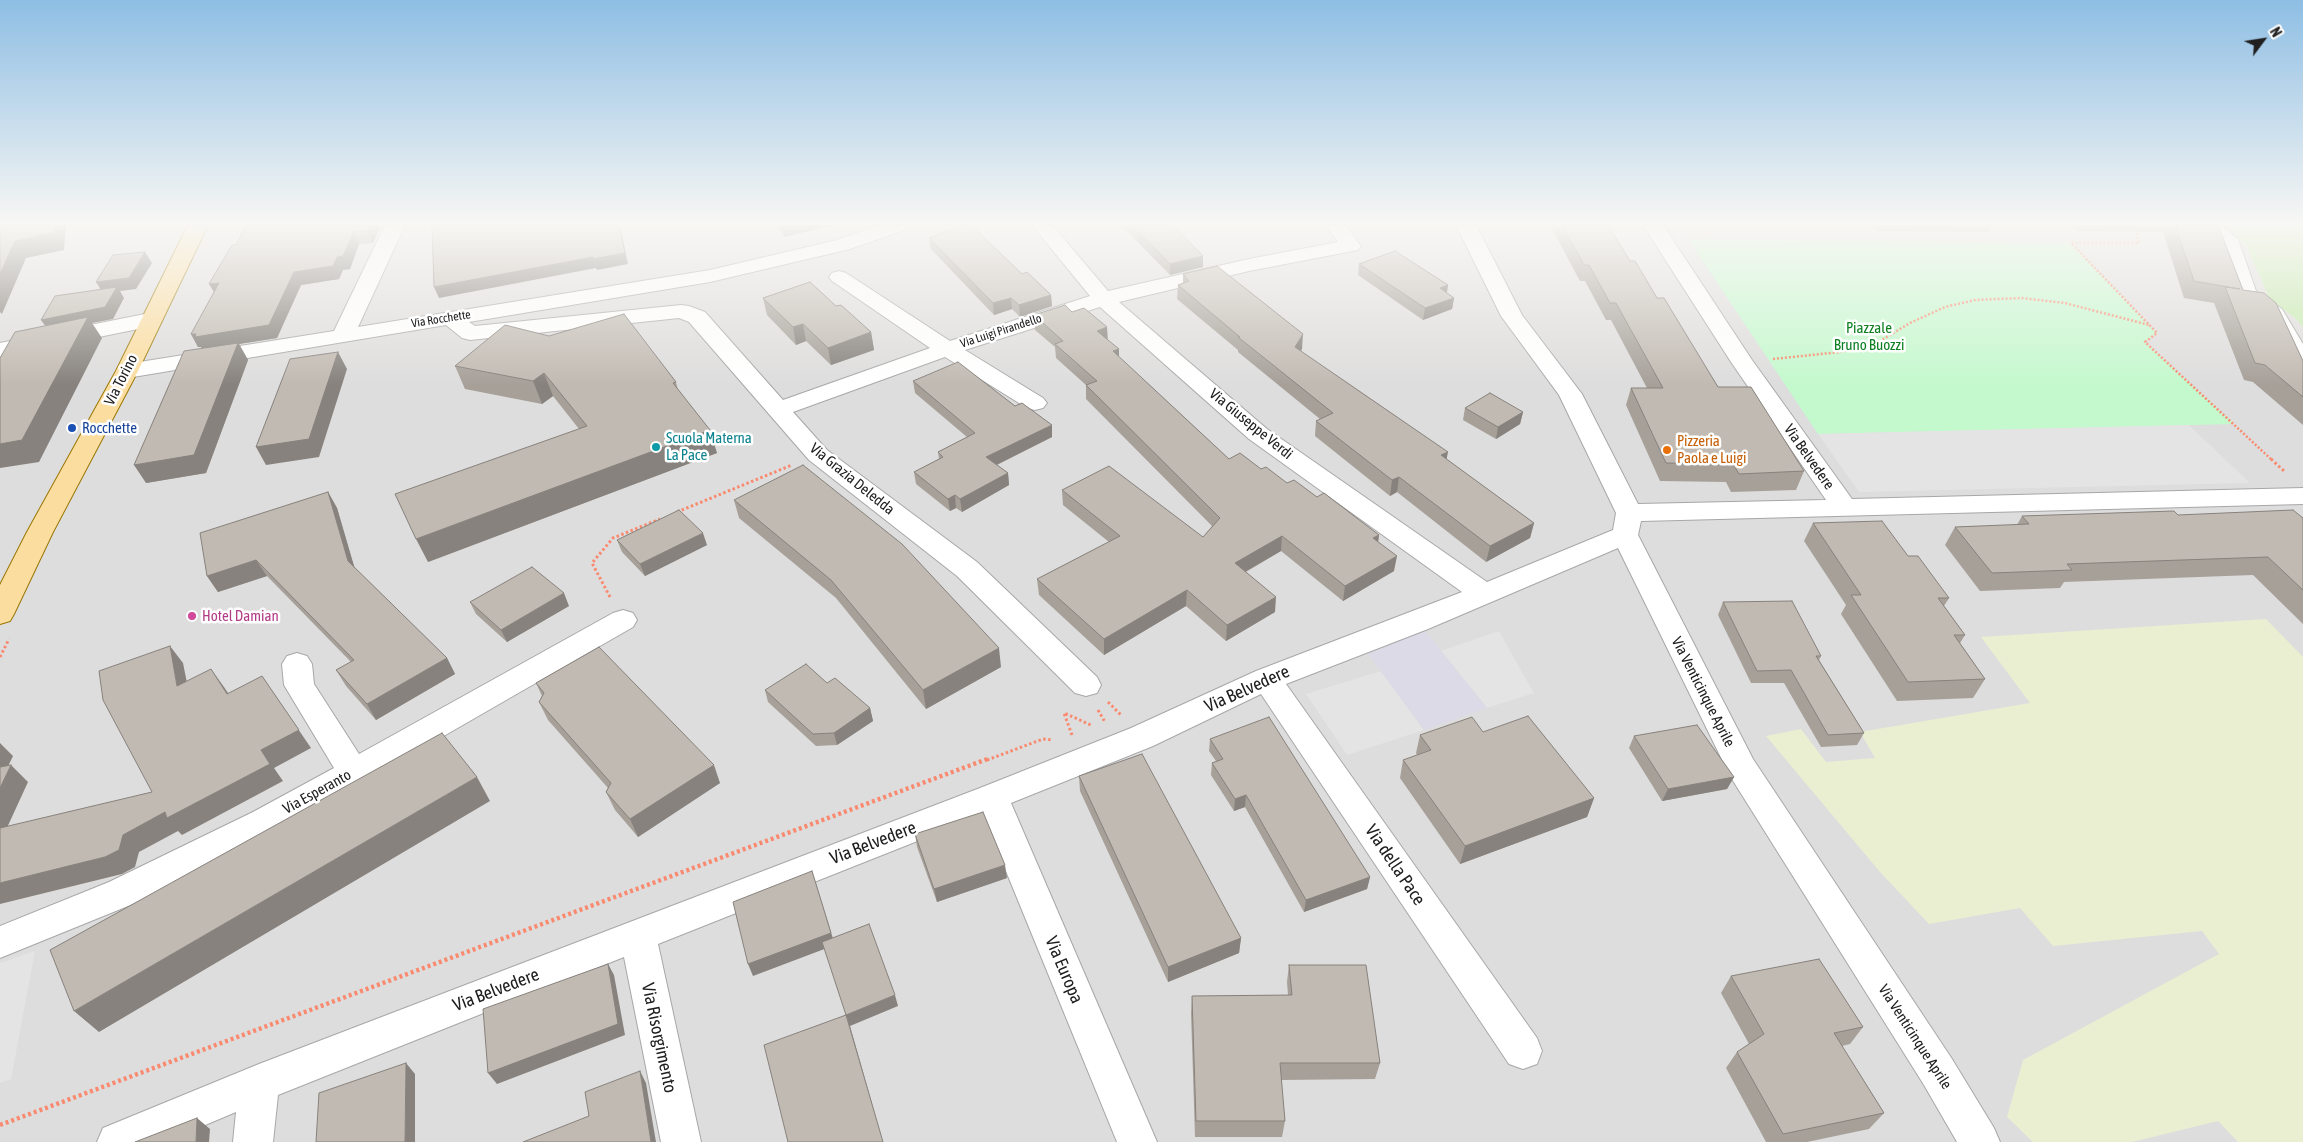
<!DOCTYPE html>
<style>
body{margin:0}
#map{position:relative;width:2303px;height:1142px;overflow:hidden;background:#f0eee6;font-family:"Asap Condensed",sans-serif}
canvas{display:block}
.north{position:absolute;left:2238px;top:15px;width:50px;height:50px;-webkit-text-stroke:4px #fff;paint-order:stroke;rotate:59deg;font-size:14px;font-weight:700;line-height:20px;text-align:center;color:#202020}
.north::after{content:'';display:block;margin:auto;width:18px;height:22px;background:#202020;clip-path:polygon(50% 0,100% 100%,50% 72%,0 100%)}
</style>
<div id="map">
<canvas width="2303" height="1142"></canvas>
<div class="north">N</div>
</div>
<script>
const ctx = document.querySelector('canvas').getContext('2d');
ctx.lineJoin = 'round';
function fill(path, color) {
  ctx.fillStyle = color;
  ctx.fill(path, 'evenodd');
}
function shape(rows) {
  const path = new Path2D();
  for (const r of rows) {
    path.moveTo(r[0], r[1]);
    for (let i = 2; i < r.length; i += 2) path.lineTo(r[i], r[i + 1]);
  }
  return path;
}
function strokePath(path, color, width, dash) {
  ctx.strokeStyle = color;
  ctx.lineWidth = width;
  ctx.lineCap = dash ? 'butt' : 'round';
  ctx.setLineDash(dash || []);
  ctx.stroke(path);
}
function label(font, color, halo, rows, align = 'center') {
  ctx.font = font + ' "Asap Condensed",sans-serif';
  ctx.lineWidth = 5;
  ctx.setLineDash([]);
  ctx.textBaseline = 'middle';
  ctx.strokeStyle = halo;
  ctx.fillStyle = color;
  for (const [text, x, y, turn = 0] of rows) {
    ctx.save();
    ctx.translate(x, y);
    ctx.rotate((+turn || 0) * Math.PI / 180);
    ctx.textAlign = isNaN(turn) ? turn : align;
    if (halo) ctx.strokeText(text, 0, 0);
    ctx.fillText(text, 0, 0);
    ctx.restore();
  }
}
fill(shape([
 [0,225,2219,225,2247,247,2269,298,2297,320,2303,328,2303,1142,0,1142]
]), '#dedddd');
fill(shape([
 [2266,619,2303,657,2303,1142,2238,1142,2218,1121,2132,1142,2033,1142,2007,1117,2023,1060,2219,954,2202,931,2053,946,2020,908,1929,924,1880,872,1766,736,1801,729,1826,762,1875,758,1860,732,2030,703,1981,637]
]), '#eaefd2');
fill(shape([
 [2219,225,2303,225,2303,328,2297,320,2269,298,2247,247]
]), '#c5eaad');
fill(shape([
 [1688,239,2071,243,2157,333,2145,342,2234,424,1818,434]
]), '#c4f9cd');
fill(shape([
 [2189,425,2250,483,1859,492,1818,434],
 [1499,631,1534,693,1487,708,1441,651],
 [1381,671,1424,730,1347,755,1306,694],
 [35,951,11,1079,0,1083,0,963]
]), '#e4e4e4');
fill(shape([
 [1418,622,1487,708,1424,730,1360,643]
]), '#dbdae6');
const minor = shape([
 [385,225,405,225,358,327,710,270,837,240,881,225,910,225,907,229,850,249,710,282,469,322,475,326,681,305,689,306,705,312,783,400,930,348,832,281,829,277,832,273,839,271,846,273,950,341,1090,296,1032,225,1052,225,1108,291,1249,259,1338,242,1325,225,1345,225,1361,246,1358,250,1249,271,1119,302,1267,429,1487,582,1613,530,1616,513,1559,395,1501,316,1456,225,1476,225,1522,315,1582,394,1638,504,1826,500,1731,362,1643,225,1663,225,1752,360,1852,499,2303,488,2303,504,1641,521,1638,535,1753,759,1952,1059,1994,1128,2000,1142,1957,1142,1924,1085,1730,776,1618,548,1428,629,1286,684,1537,1038,1542,1051,1537,1064,1523,1069,1509,1064,1261,694,1153,746,1011,803,1157,1142,1117,1142,983,815,658,944,701,1142,661,1142,624,957,278,1095,273,1142,233,1142,236,1112,165,1142,97,1142,103,1128,259,1064,980,788,1131,728,1256,671,1462,592,1249,439,1100,307,965,350,1043,398,1047,403,1043,408,1035,410,1027,408,945,357,793,412,827,450,977,562,1097,677,1101,685,1097,693,1086,696,1075,693,957,576,809,460,689,322,679,318,470,340,462,338,446,325,127,378,119,376,116,371,119,366,127,364,334,331,385,225],
 [2198,225,2220,225,2238,239,2256,291,2282,309,2303,344,2303,369,2295,367,2266,318,2240,298,2223,258,2221,245,2198,225],
 [150,313,158,315,161,320,158,325,0,357,0,343,150,313],
 [623,610,633,613,637,620,633,627,277,832,133,904,0,958,0,926,109,882,253,812,334,768,284,685,282,664,287,656,297,653,307,656,312,664,314,684,359,754,613,613,623,610]
]);
const major = shape([
 [188,225,208,225,138,371,53,532,14,614,10,621,0,624,0,585,27,532,116,371,188,225]
]);
strokePath(minor, '#a7a7a7', 2);
strokePath(major, '#9a7601', 2);
strokePath(shape([
 [2135,225,2139,243,2071,243,2157,333,2145,342,2272,460],
 [1773,359,1840,352,1875,344,1910,323,1945,307,1975,300,2021,298,2065,303,2149,325]
]), '#f98a6f', 2.5, [2, 2]);
strokePath(shape([
 [2271,459,2284,471],
 [677,512,792,465],
 [610,597,592,563,613,538,660,519],
 [0,657,9,639],
 [1108,702,1121,715],
 [1098,710,1105,722],
 [1072,735,1064,713,1091,725],
 [987,760,1043,739,1052,740]
]), '#f98a6f', 3, [2.5, 2.5]);
strokePath(shape([
 [0,1125,990,758]
]), '#f98a6f', 4.5, [3, 3]);
fill(minor, '#fff');
fill(major, '#fbdda0');
fill(shape([
 [246,225,381,225,373,243,359,244,350,269,343,270,339,279,301,285,277,338,239,344,248,360,206,473,146,483,202,348,201,347,198,347,191,334,214,292,236,245],
 [777,225,835,225,784,237],
 [1121,225,1173,225,1203,267,1170,275],
 [1550,225,1608,225,1630,261,1657,298,1718,387,1804,471,1796,490,1731,492,1726,482,1660,481,1626,405,1631,388,1647,388,1611,320,1606,320,1585,281,1580,281],
 [1871,225,1993,225,1989,232,1877,231],
 [2070,225,2218,225,2243,290,2303,361,2303,425,2253,382,2244,380,2214,303,2184,298,2163,232,2076,231],
 [929,238,1022,274,1051,295,1052,306,1020,317,1012,309,994,315,931,249],
 [1359,264,1448,285,1447,293,1454,298,1452,309,1423,320,1358,275],
 [1183,274,1302,349,1301,351,1446,459,1534,523,1530,538,1486,562,1397,492,1390,496,1315,436,1316,421,1320,419,1238,352,1238,350,1177,299,1178,285,1183,283],
 [763,298,836,306,871,332,874,350,831,365,806,341,796,345,767,315],
 [1072,312,1108,340,1119,357,1229,459,1261,469,1287,483,1317,497,1379,535,1378,542,1394,571,1343,601,1281,551,1246,572,1275,612,1226,641,1186,606,1104,655,1039,595,1037,579,1109,542,1063,505,1062,490,1203,537,1212,526,1086,399,1086,385,1056,358,1055,347,1035,330,1034,315],
 [455,366,676,382,678,390,717,453,428,562,579,429,553,396,542,404,465,389],
 [913,381,1052,437,997,465,1008,473,1009,485,962,512,956,508,950,511,916,484,914,472,939,459,938,452,967,437,915,393],
 [1465,408,1523,412,1520,424,1496,439,1463,420],
 [328,492,337,508,354,567,447,658,455,674,376,720,346,686,336,670,351,662,267,576,218,592,207,576],
 [734,500,1001,667,926,709,836,598,739,518],
 [2178,515,2303,518,2303,624,2253,575,2064,582,2060,588,1980,591,1945,545,1955,527,2017,525,2022,516],
 [1813,523,1908,556,1949,598,1944,606,1965,635,1960,643,1985,679,1973,698,1897,701,1841,614,1846,605,1804,541],
 [617,540,707,545,645,576,622,552],
 [470,602,569,606,507,642,476,614],
 [1723,602,1821,656,1819,660,1864,733,1857,745,1821,747,1784,683,1751,683,1718,615],
 [536,683,720,783,638,837,615,810,606,792,608,788,548,720,539,702,542,696],
 [827,683,870,708,873,721,837,745,816,746,768,702,765,690],
 [1483,732,1594,798,1587,817,1460,864,1400,778,1403,760,1417,755,1416,753,1420,735],
 [1634,736,1734,777,1727,789,1662,801,1629,748],
 [1210,739,1370,877,1367,889,1304,912,1245,807,1234,811,1211,775,1212,763,1216,761,1209,751],
 [1079,776,1241,938,1239,953,1168,982,1080,791],
 [915,834,1007,878,937,902,917,847],
 [1289,965,1380,1063,1375,1079,1281,1080,1285,1121,1282,1137,1195,1137,1191,1013,1192,996,1288,995,1287,982],
 [1731,976,1863,1027,1850,1044,1842,1046,1884,1113,1869,1129,1807,1142,1766,1142,1726,1068,1737,1052,1749,1044,1721,993]
]), '#a6a099');
fill(shape([
 [54,225,66,225,64,250,26,258,2,314,0,312,0,274,15,241],
 [370,225,381,225,373,243,367,231],
 [619,225,620,225,628,264,597,270,596,268,439,298,434,287],
 [784,225,835,225,784,237,781,226],
 [354,231,359,244,350,269,343,270,339,279,301,285,277,338,239,344,248,360,206,473,146,483,134,465,203,350,201,347,198,347,191,334,294,272,337,257],
 [145,252,152,263,136,289,120,291,124,298,113,319,92,323,102,338,39,462,0,468,0,444,49,331,41,320,103,293,96,282],
 [1203,256,1203,267,1170,275,1170,264],
 [219,283,217,297,209,284],
 [1448,285,1446,297,1440,288],
 [1051,295,1052,306,1020,317,1019,305],
 [1011,298,1012,309,994,315,993,303],
 [1454,298,1452,309,1423,320,1425,308],
 [803,324,806,341,796,345,793,327],
 [1107,327,1108,342,1097,331],
 [871,332,874,350,831,365,828,348],
 [1303,334,1302,349,1294,362,1295,347],
 [1119,349,1119,363,1113,351],
 [338,352,347,369,319,457,266,465,256,447],
 [544,373,553,396,542,404,533,381],
 [1523,412,1520,424,1496,439,1498,427],
 [1052,425,1052,437,988,469,986,457],
 [710,430,717,453,428,562,416,539],
 [1448,452,1445,467,1441,455],
 [1008,473,1009,485,962,512,960,499],
 [1399,477,1397,492,1390,496,1392,480],
 [328,492,337,508,357,576,348,561],
 [955,495,956,508,950,511,948,499],
 [1534,523,1530,538,1486,562,1490,546],
 [703,533,707,545,645,576,640,564],
 [1379,535,1377,550,1373,538],
 [1282,536,1281,551,1234,578,1235,563],
 [1397,556,1394,571,1343,601,1345,586],
 [256,560,267,576,218,592,207,576],
 [1187,590,1186,606,1104,655,1104,639],
 [564,593,569,606,507,642,501,630],
 [1276,597,1275,612,1226,641,1227,625],
 [170,646,183,663,191,703,177,686],
 [999,648,1001,667,926,709,923,690],
 [447,658,455,674,376,720,367,704],
 [211,669,224,687,240,711,227,694],
 [262,676,311,748,274,768,283,781,182,835,178,831,139,852,135,867,122,874,0,904,0,883,123,835,261,750],
 [870,708,873,721,837,745,834,733],
 [0,743,13,756,0,783],
 [11,765,28,782,0,843,0,788],
 [714,765,720,783,638,837,630,819],
 [477,777,490,801,99,1032,74,1011],
 [1734,777,1727,789,1662,801,1668,789],
 [1246,795,1245,807,1234,811,1235,799],
 [1594,798,1587,817,1460,864,1465,846],
 [1005,865,1007,878,937,902,934,889],
 [812,871,835,945,753,976,748,964],
 [1370,877,1367,889,1304,912,1306,900],
 [1241,938,1239,953,1168,982,1168,967],
 [608,964,614,975,625,1035,497,1084,488,1073],
 [895,995,898,1006,850,1026,883,1142,846,1015],
 [406,1063,415,1074,415,1142,405,1142],
 [640,1071,646,1083,656,1142,651,1142],
 [197,1118,210,1129,209,1142,196,1142]
]), '#87827d');
const building = shape([
 [0,225,54,225,53,233,15,241,0,274,0,225],
 [246,225,370,225,367,231,354,231,343,256,337,257,333,266,294,272,269,325,195,337,196,334,191,334,219,283,209,284,232,245,236,245,246,225],
 [432,225,619,225,625,253,593,259,593,257,434,287,432,225],
 [963,225,971,225,1022,274,1027,272,1051,295,1019,305,1011,298,993,303,929,238,963,225],
 [1132,225,1173,225,1203,256,1170,264,1132,225],
 [1562,225,1608,225,1630,261,1635,261,1657,298,1664,298,1718,387,1751,387,1804,471,1739,474,1733,464,1666,463,1631,388,1663,388,1616,303,1610,303,1589,265,1584,265,1562,225],
 [2175,225,2218,225,2243,290,2264,293,2276,303,2303,361,2303,397,2265,365,2255,363,2225,287,2240,289,2194,281,2175,225],
 [1395,251,1448,285,1440,288,1454,298,1425,308,1359,264,1395,251],
 [145,252,129,278,96,282,113,255,145,252],
 [1217,266,1303,334,1295,347,1448,452,1441,455,1534,523,1490,546,1399,477,1392,480,1316,421,1333,413,1238,337,1240,337,1178,285,1189,281,1183,274,1217,266],
 [810,282,836,306,841,305,871,332,828,348,803,324,793,327,763,298,810,282],
 [117,287,105,307,41,320,55,296,117,287],
 [1065,305,1072,312,1084,308,1107,327,1097,331,1119,349,1113,351,1229,459,1240,453,1261,469,1266,467,1287,483,1294,480,1317,497,1324,493,1379,535,1373,538,1397,556,1345,586,1282,536,1235,563,1276,597,1227,625,1187,590,1104,639,1037,579,1120,536,1062,490,1109,466,1203,537,1220,518,1086,385,1097,381,1055,344,1063,341,1034,315,1065,305],
 [624,314,676,382,673,383,710,430,416,539,395,494,587,426,544,373,533,381,455,366,505,325,549,336,624,314],
 [88,317,22,440,0,444,0,358,15,332,88,317],
 [238,343,194,455,134,465,184,351,238,343],
 [338,352,309,439,256,447,290,359,338,352],
 [958,362,1015,406,1022,403,1052,425,986,457,1008,473,960,499,955,495,948,499,914,472,943,457,938,452,975,433,913,381,958,362],
 [1490,393,1523,412,1498,427,1465,408,1490,393],
 [803,465,902,544,999,648,923,690,831,580,734,500,803,465],
 [328,492,348,561,447,658,367,704,336,670,354,660,256,560,207,576,200,533,328,492],
 [679,510,703,533,640,564,617,540,679,510],
 [2293,510,2303,518,2303,590,2268,557,2067,564,2072,570,1992,573,1955,527,2029,524,2022,516,2174,511,2178,515,2293,510],
 [1882,521,1908,556,1918,556,1949,598,1938,598,1965,635,1954,635,1985,679,1908,682,1851,595,1861,595,1813,523,1882,521],
 [532,567,564,593,501,630,470,602,532,567],
 [1792,601,1821,656,1816,656,1864,733,1828,735,1791,670,1757,671,1723,602,1792,601],
 [170,646,177,686,211,669,227,694,262,676,299,730,261,750,270,764,167,818,165,812,123,835,119,850,105,857,0,883,0,828,152,792,103,700,99,671,170,646],
 [599,647,714,765,630,819,606,792,611,783,539,702,544,693,536,683,599,647],
 [806,664,827,683,835,678,870,708,834,733,813,734,765,690,806,664],
 [1528,716,1594,798,1465,846,1403,760,1431,750,1420,735,1472,717,1483,732,1528,716],
 [1269,717,1370,877,1306,900,1246,795,1235,799,1212,763,1223,759,1210,739,1269,717],
 [1697,725,1734,777,1668,789,1634,736,1697,725],
 [442,733,477,777,74,1011,50,950,442,733],
 [1142,754,1241,938,1168,967,1079,776,1142,754],
 [11,765,0,788,0,767,11,765],
 [983,812,1005,865,934,889,915,834,983,812],
 [812,871,831,933,748,964,733,902,812,871],
 [869,924,895,995,846,1015,822,942,869,924],
 [1819,959,1863,1027,1834,1033,1884,1113,1783,1134,1737,1052,1764,1034,1731,976,1819,959],
 [608,964,618,1024,488,1073,483,1009,608,964],
 [1289,965,1366,965,1380,1063,1280,1063,1285,1121,1196,1121,1192,996,1292,995,1289,965],
 [846,1015,883,1142,788,1142,764,1045,846,1015],
 [406,1063,405,1142,316,1142,319,1093,406,1063],
 [640,1071,651,1142,523,1142,589,1116,585,1092,640,1071],
 [197,1118,196,1142,135,1142,197,1118]
]);
fill(building, '#c1bab2');
strokePath(building, '#87827d', 1);
const sky = ctx.createLinearGradient(0, 0, 0, 385);
sky.addColorStop(0, '#8ebee4');
sky.addColorStop(0.58, '#f8f7f4');
sky.addColorStop(1, '#f8f7f400');
ctx.fillStyle = sky;
ctx.fillRect(0, 0, 2303, 385);
for (const [x, y, r, color] of [
 [72,428,5,"#1a4fb4"],
 [656,447,5,"#0f9aa8"],
 [1667,450,5,"#e8710a"],
 [192,616,5,"#d1479c"]
]) {
  const dot = new Path2D();
  dot.arc(x, y, r, 0, 2 * Math.PI);
  ctx.fillStyle = color;
  ctx.fill(dot);
  strokePath(dot, '#fff', 2);
}
label('12px', '#202020', '#fff', [
 ["Via Rocchette",441,319,-9],
 ["Via Luigi Pirandello",1001,331,-18]
]);
label('15px', '#0d7f21', '#fff', [
 ["Piazzale",1869,328],
 ["Bruno Buozzi",1869,345]
]);
label('15px', '#202020', '#fff', [
 ["Via Torino",121,380,-63],
 ["Via Giuseppe Verdi",1251,424,39],
 ["Via Belvedere",1809,457,55],
 ["Via Grazia Deledda",852,479,39],
 ["Via Venticinque Aprile",1703,692,63],
 ["Via Esperanto",317,792,-29],
 ["Via Venticinque Aprile",1915,1037,57]
]);
label('15px', '#164399', '#fff', [
 ["Rocchette",82,428]
], 'left');
label('15px', '#0d838f', '#fff', [
 ["Scuola Materna",666,438],
 ["La Pace",666,455]
], 'left');
label('15px', '#c56008', '#fff', [
 ["Pizzeria",1677,441],
 ["Paola e Luigi",1677,458]
], 'left');
label('15px', '#b23c85', '#fff', [
 ["Hotel Damian",202,616]
], 'left');
label('18px', '#202020', '#fff', [
 ["Via Belvedere",1247,689,-24],
 ["Via Belvedere",873,843,-21],
 ["Via della Pace",1395,865,56],
 ["Via Europa",1064,970,67],
 ["Via Belvedere",496,990,-21],
 ["Via Risorgimento",659,1038,78]
]);
</script>
